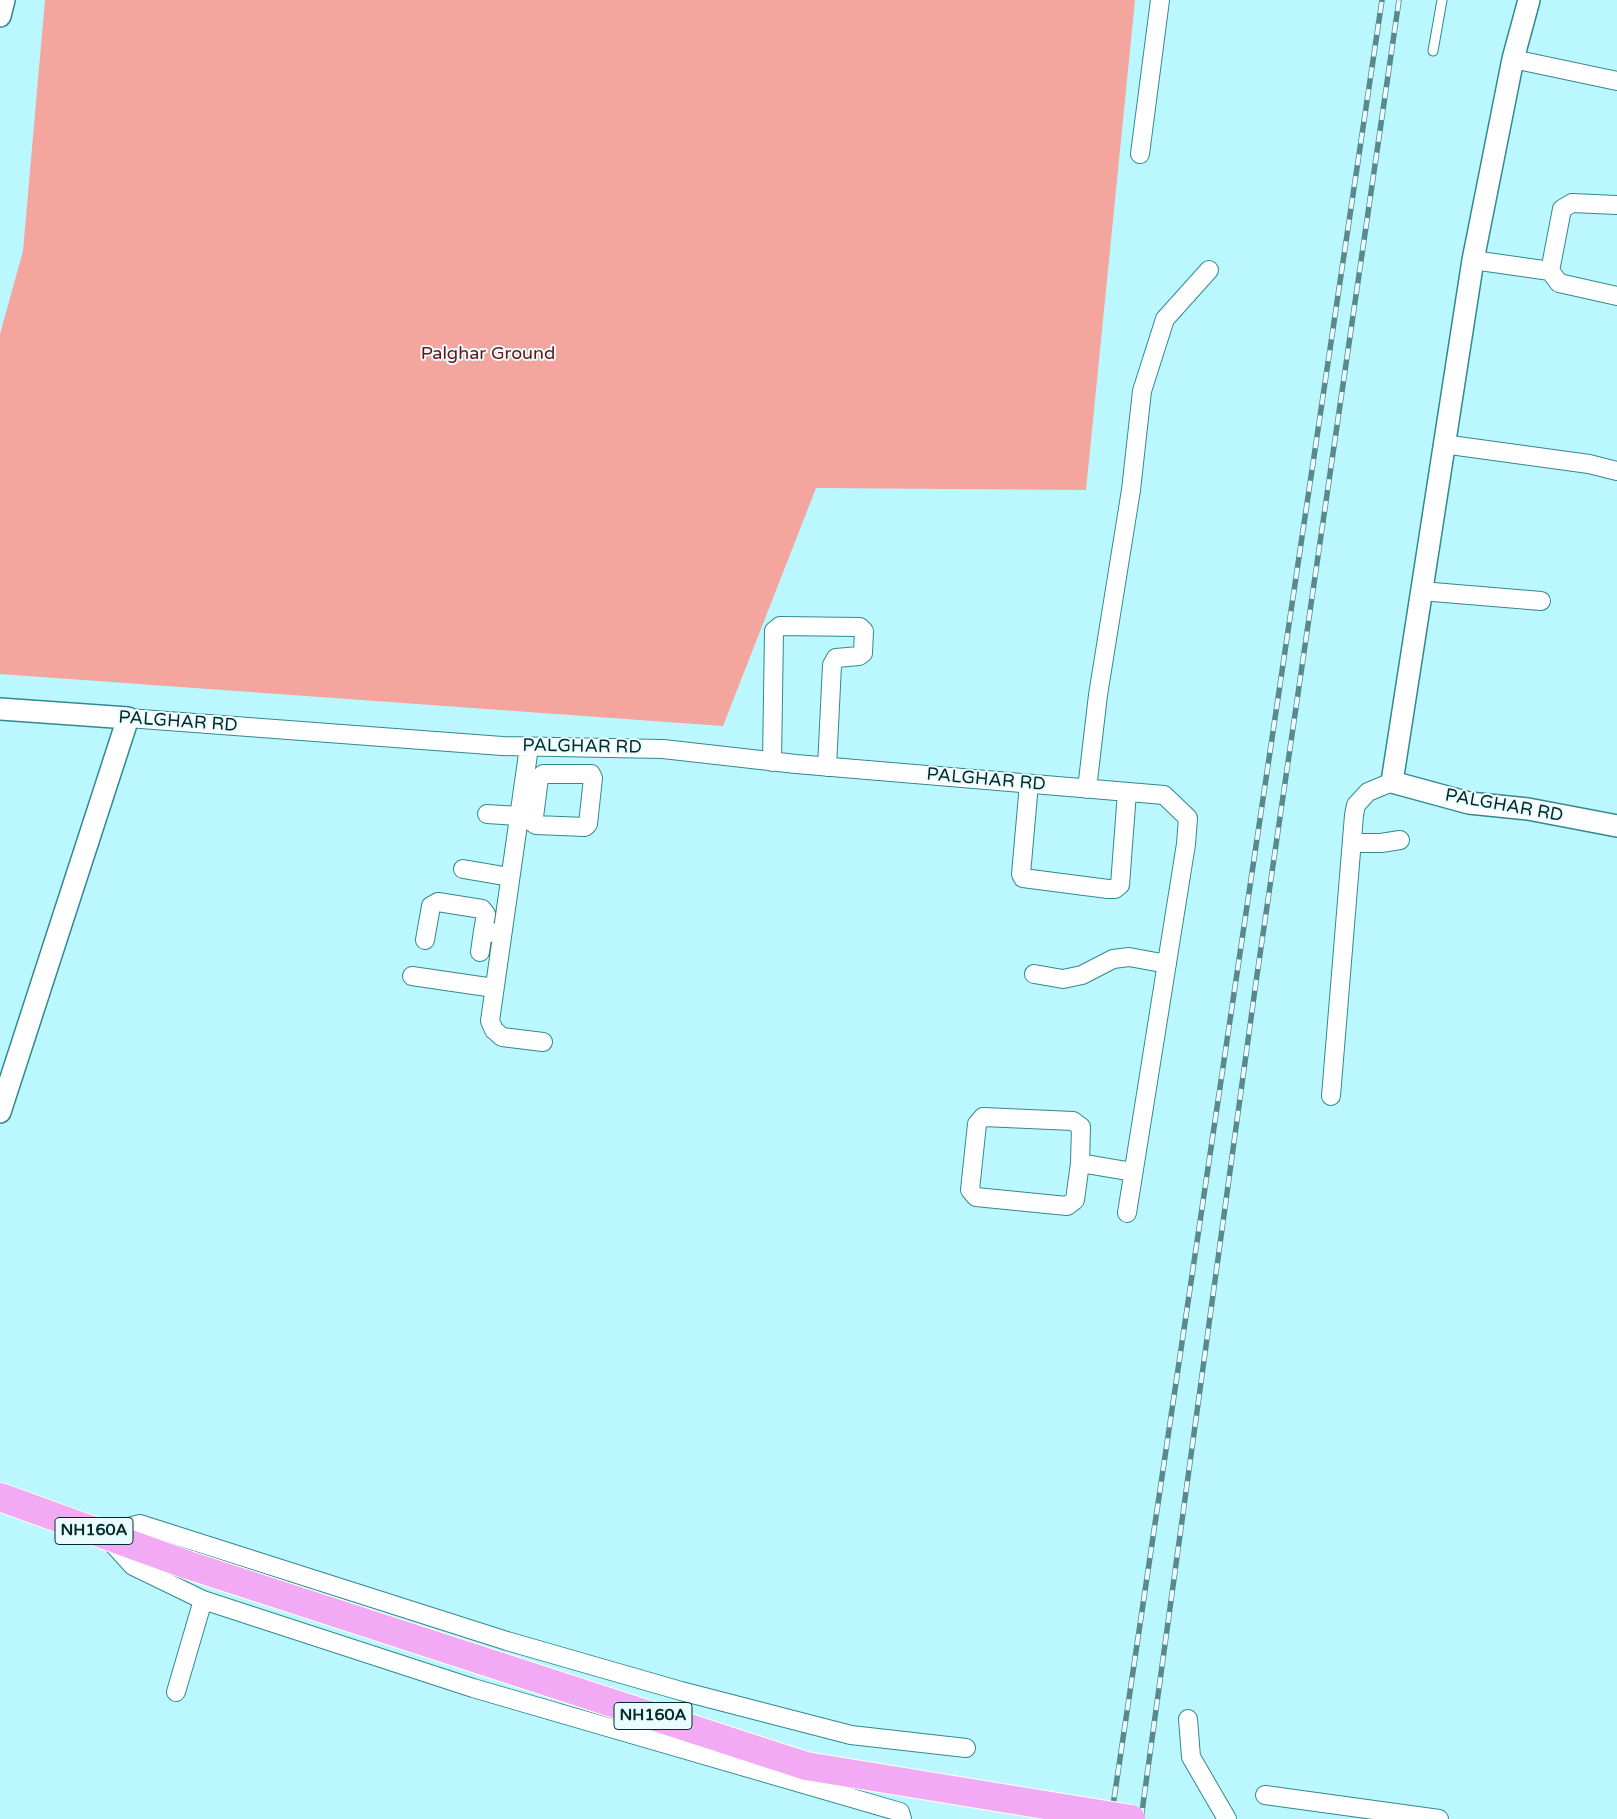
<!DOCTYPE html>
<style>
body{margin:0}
canvas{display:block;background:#baf7ff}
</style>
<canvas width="1617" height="1819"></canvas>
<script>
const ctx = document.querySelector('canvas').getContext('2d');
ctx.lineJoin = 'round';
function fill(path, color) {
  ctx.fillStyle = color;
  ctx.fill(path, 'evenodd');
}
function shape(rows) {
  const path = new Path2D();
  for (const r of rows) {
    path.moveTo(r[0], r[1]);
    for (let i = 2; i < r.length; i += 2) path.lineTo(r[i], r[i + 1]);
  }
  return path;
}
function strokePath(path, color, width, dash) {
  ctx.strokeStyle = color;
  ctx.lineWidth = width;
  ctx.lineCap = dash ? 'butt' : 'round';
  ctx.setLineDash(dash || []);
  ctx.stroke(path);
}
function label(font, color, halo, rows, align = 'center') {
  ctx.font = font + ' "Varela Round",sans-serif';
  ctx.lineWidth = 4;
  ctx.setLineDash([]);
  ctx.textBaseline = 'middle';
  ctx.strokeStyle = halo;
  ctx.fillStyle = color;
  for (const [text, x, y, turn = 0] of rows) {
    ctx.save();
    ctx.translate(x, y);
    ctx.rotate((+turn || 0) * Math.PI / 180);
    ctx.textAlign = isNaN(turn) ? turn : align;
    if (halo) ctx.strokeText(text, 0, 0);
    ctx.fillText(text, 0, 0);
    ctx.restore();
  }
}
fill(shape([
 [45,0,1135,0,1086,490,816,488,723,726,0,674,0,334,23,251]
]), '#f4a59d');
const service = shape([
 [1433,51,1442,0]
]);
const minor = shape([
 [1513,59,1617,81],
 [1140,154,1160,0],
 [1617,205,1572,203,1562,209,1550,271,1559,283,1617,296],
 [1473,260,1550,271],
 [1443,444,1589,464,1617,471],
 [1421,591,1541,601],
 [128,718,502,746,663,749,796,764,1164,795,1188,818,1186,844,1127,1213],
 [529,747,490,1021,494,1030,502,1037,543,1042],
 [772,762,774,631,780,626,860,627,864,631,863,653,859,656,836,658,832,665,827,767],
 [1029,784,1021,874,1023,878,1108,889,1115,889,1120,885,1127,792],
 [1087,789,1098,695,1131,490,1142,391,1165,319,1209,270],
 [487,814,534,817,533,823,536,825,585,827,588,824,593,778,591,774,543,774,539,778,534,817],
 [1352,843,1381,843,1400,840],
 [463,869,510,877],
 [425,940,431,906,438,902,482,909,486,914,483,931,501,934],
 [480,952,483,931],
 [1034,974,1063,979,1082,975,1113,959,1129,957,1167,964],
 [412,976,494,988],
 [1331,1096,1354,815,1356,805,1368,792,1392,782],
 [1080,1163,1081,1127,1073,1121,983,1117,977,1124,970,1190,976,1197,1067,1206,1075,1200,1080,1163,1133,1172],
 [176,1692,203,1600],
 [1188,1719,1191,1757,1227,1819],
 [1265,1795,1439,1819],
 [902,1819,900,1812,473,1688,203,1600,133,1566,104,1534,140,1524,507,1641,681,1691,851,1735,966,1748]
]);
const tertiary = shape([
 [1529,0,1513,59,1473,260,1392,782,1469,803,1528,809,1617,826],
 [0,16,4,0],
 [0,709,128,718,0,1112]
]);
const trunk = shape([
 [0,1497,188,1565]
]);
strokePath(service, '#328892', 11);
strokePath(minor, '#328892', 20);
strokePath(tertiary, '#328892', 24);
strokePath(trunk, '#fff', 30);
strokePath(service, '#fff', 9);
strokePath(minor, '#fff', 18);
strokePath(tertiary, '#fff', 21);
strokePath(trunk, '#f3aaf4', 28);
const rail = shape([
 [1111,1819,1382,0],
 [1141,1819,1256,982,1399,0]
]);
strokePath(rail, '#59898f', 5.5);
strokePath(rail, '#e9fcfe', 4, [11]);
const trunkBridge = shape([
 [188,1565,806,1766,1131,1819]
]);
strokePath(trunkBridge, '#fff', 30, []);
strokePath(trunkBridge, '#f3aaf4', 28);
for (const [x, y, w] of [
 [94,1531,78],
 [653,1716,78]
]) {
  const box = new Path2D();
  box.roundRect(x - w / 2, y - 13.5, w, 27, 4);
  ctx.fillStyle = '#e9fcfe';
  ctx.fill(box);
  strokePath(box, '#04292d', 1);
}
label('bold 16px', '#04292d', null, [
 ["NH160A",94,1531],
 ["NH160A",653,1716]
]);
label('18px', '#6b1213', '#e9fcfe', [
 ["Palghar Ground",488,354]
]);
label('18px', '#04292d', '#e9fcfe', [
 ["PALGHAR RD",178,722,4],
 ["PALGHAR RD",582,747,1],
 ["PALGHAR RD",986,780,5],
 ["PALGHAR RD",1504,806,10]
]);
</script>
